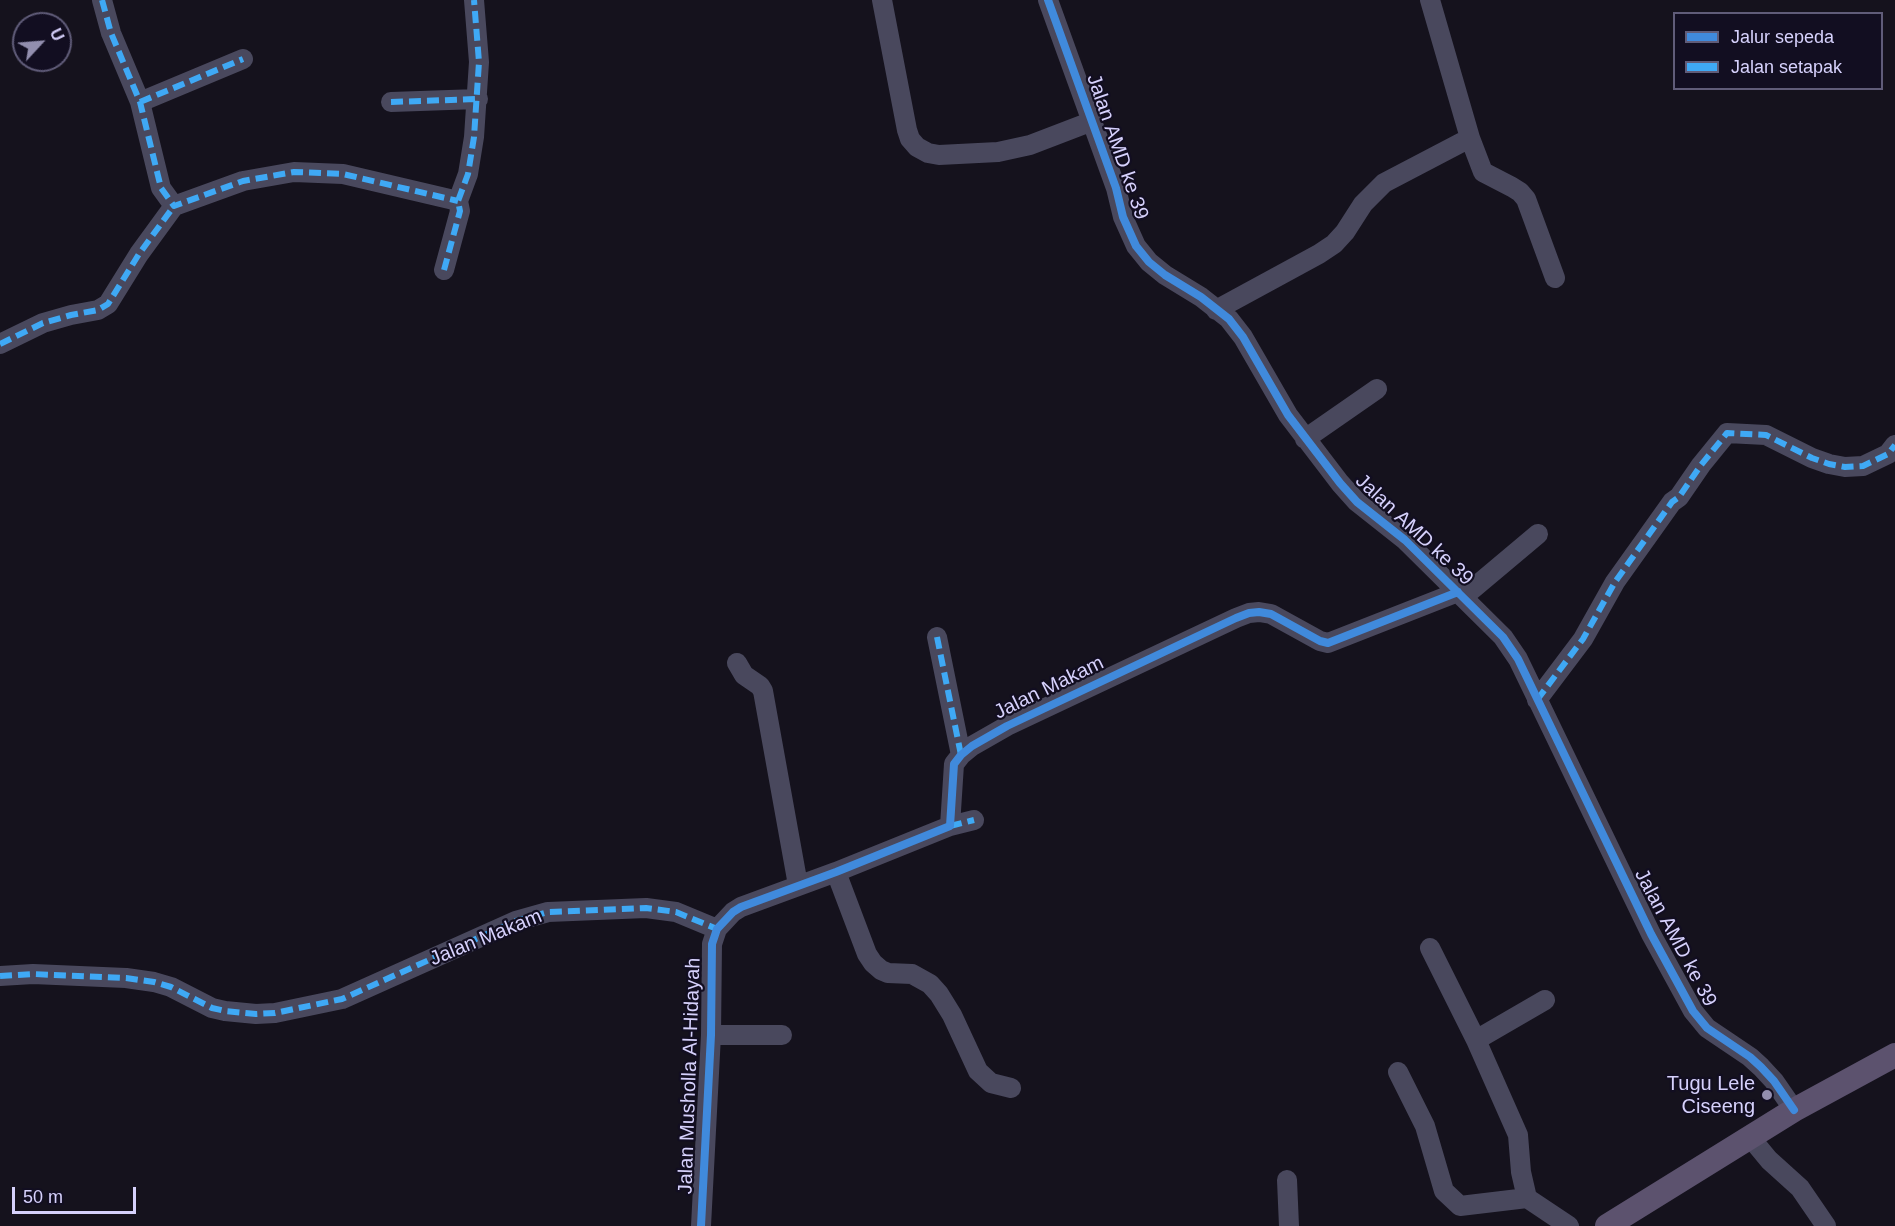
<!DOCTYPE html>
<style>
body{margin:0}
#map{position:relative;width:1895px;height:1226px;overflow:hidden;background:#15121d;font-family:Helvetica,sans-serif}
canvas{display:block}
.legend{position:absolute;left:1673px;top:12px;width:210px;height:78px;box-sizing:border-box;background:#120e21;border:2px solid #605c79;margin:0;padding:8px 10px;list-style:none;font-size:18px;color:#d6d1fc}
.legend li{display:flex;align-items:center;gap:12px;height:30px}
.legend b{width:30px;border:2px solid #605c79}
.north{position:absolute;left:12px;top:12px;width:60px;height:60px;box-sizing:border-box;background:#120e21;border:2px solid #605c79;border-radius:50%;rotate:64deg;font-size:16px;font-weight:700;line-height:24px;text-align:center;color:#d6d1fc}
.north::after{content:'';display:block;margin:auto;width:21px;height:27px;background:#928eae;clip-path:polygon(50% 0,100% 100%,50% 72%,0 100%)}
.scale{position:absolute;left:12px;top:1187px;width:124px;height:27px;box-sizing:border-box;border:3px solid #d6d1fc;border-top:0;padding-left:8px;font-size:18px;line-height:21px;white-space:nowrap;color:#d6d1fc;-webkit-text-stroke:4px #120e21;paint-order:stroke}
</style>
<div id="map">
<canvas width="1895" height="1226"></canvas>
<ul class="legend">
<li><b style="height:8px;background:#408adc"></b>Jalur sepeda</li>
<li><b style="height:8px;background:#3fa9f5"></b>Jalan setapak</li>
</ul>
<div class="north">U</div>
<div class="scale">50 m</div>
</div>
<script>
const ctx = document.querySelector('canvas').getContext('2d');
ctx.lineJoin = 'round';
function shape(rows) {
  const path = new Path2D();
  for (const r of rows) {
    path.moveTo(r[0], r[1]);
    for (let i = 2; i < r.length; i += 2) path.lineTo(r[i], r[i + 1]);
  }
  return path;
}
function strokePath(path, color, width, dash) {
  ctx.strokeStyle = color;
  ctx.lineWidth = width;
  ctx.lineCap = dash ? 'butt' : 'round';
  ctx.setLineDash(dash || []);
  ctx.stroke(path);
}
function label(font, color, halo, rows, align = 'center') {
  ctx.font = font + ' Helvetica,sans-serif';
  ctx.lineWidth = 4.5;
  ctx.setLineDash([]);
  ctx.textBaseline = 'middle';
  ctx.strokeStyle = halo;
  ctx.fillStyle = color;
  for (const [text, x, y, turn = 0] of rows) {
    ctx.save();
    ctx.translate(x, y);
    ctx.rotate((+turn || 0) * Math.PI / 180);
    ctx.textAlign = isNaN(turn) ? turn : align;
    if (halo) ctx.strokeText(text, 0, 0);
    ctx.fillText(text, 0, 0);
    ctx.restore();
  }
}
strokePath(shape([
 [102,0,111,33,140,102,161,188,174,206,243,181,294,172,343,174,458,201],
 [882,0,907,130,910,139,917,147,928,153,939,155,998,152,1030,145,1090,122],
 [1048,0,1116,188,1123,217,1136,246,1149,262,1165,275,1201,297,1229,319,1243,337,1288,415,1340,483,1357,502,1405,540,1503,637,1518,659,1651,934,1693,1011,1707,1028,1750,1057,1761,1067,1774,1081,1794,1110],
 [140,102,243,59],
 [391,102,478,99],
 [1470,138,1483,172,1512,187,1520,192,1526,199,1555,278],
 [444,270,460,211,458,201,468,174,474,137,479,62,474,0],
 [1216,310,1319,254,1334,244,1345,232,1363,204,1384,183,1470,138,1430,0],
 [0,344,43,323,71,315,98,310,108,304,139,254,174,206],
 [1305,439,1377,389],
 [1463,597,1538,534],
 [937,637,961,755],
 [737,663,744,675,760,686,763,691,798,885],
 [1537,700,1583,639,1615,582,1672,502,1679,497,1701,465,1727,433,1766,435,1812,458,1829,464,1845,467,1863,466,1888,454,1895,445],
 [950,826,974,820],
 [836,872,867,954,873,963,881,970,888,973,912,974,930,984,939,994,952,1015,978,1071,991,1083,1011,1088],
 [1430,948,1476,1040,1518,1135,1521,1172,1527,1198,1569,1226],
 [0,976,33,974,126,978,154,982,171,987,212,1008,225,1011,256,1014,275,1013,342,999,516,921,548,912,646,908,676,912,717,929],
 [711,1035,782,1035],
 [1476,1040,1545,1000],
 [1398,1072,1425,1126,1444,1191,1460,1206,1527,1198],
 [1750,1137,1769,1160,1800,1188,1826,1226],
 [1287,1180,1289,1226],
 [701,1226,711,1035,712,944,717,929,733,912,741,907,836,872,950,826,954,764,961,755,972,746,1007,726,1236,618,1249,613,1259,612,1271,614,1320,641,1328,643,1458,592]
]), '#49485d', 20);
strokePath(shape([
 [1607,1226,1794,1110,1895,1055]
]), '#5c526e', 24);
strokePath(shape([
 [102,0,111,33,140,102,161,188,174,206,243,181,294,172,343,174,458,201],
 [140,102,243,59],
 [391,102,478,99],
 [444,270,460,211,458,201,468,174,474,137,479,62,474,0],
 [0,344,43,323,71,315,98,310,108,304,139,254,174,206],
 [937,637,961,755],
 [1537,700,1583,639,1615,582,1672,502,1679,497,1701,465,1727,433,1766,435,1812,458,1829,464,1845,467,1863,466,1888,454,1895,445],
 [950,826,974,820],
 [0,976,33,974,126,978,154,982,171,987,212,1008,225,1011,256,1014,275,1013,342,999,516,921,548,912,646,908,676,912,717,929]
]), '#3fa9f5', 6, [12, 6]);
strokePath(shape([
 [1048,0,1116,188,1123,217,1136,246,1149,262,1165,275,1201,297,1229,319,1243,337,1288,415,1340,483,1357,502,1405,540,1503,637,1518,659,1651,934,1693,1011,1707,1028,1750,1057,1761,1067,1774,1081,1794,1110],
 [701,1226,711,1035,712,944,717,929,733,912,741,907,836,872,950,826,954,764,961,755,972,746,1007,726,1236,618,1249,613,1259,612,1271,614,1320,641,1328,643,1458,592]
]), '#408adc', 8);
for (const [x, y, r, color] of [
 [1767,1095,6,"#928eae"]
]) {
  const dot = new Path2D();
  dot.arc(x, y, r, 0, 2 * Math.PI);
  ctx.fillStyle = color;
  ctx.fill(dot);
  strokePath(dot, '#120e21', 2);
}
label('20px', '#d6d1fc', '#120e21', [
 ["Jalan AMD ke 39",1117,147,71],
 ["Jalan AMD ke 39",1414,530,43],
 ["Jalan Makam",1049,688,-26],
 ["Jalan Makam",486,938,-22],
 ["Jalan AMD ke 39",1675,938,62],
 ["Jalan Musholla Al-Hidayah",690,1076,-88]
]);
label('20px', '#d6d1fc', '#120e21', [
 ["Tugu Lele",1755,1084],
 ["Ciseeng",1755,1107]
], 'right');
</script>
